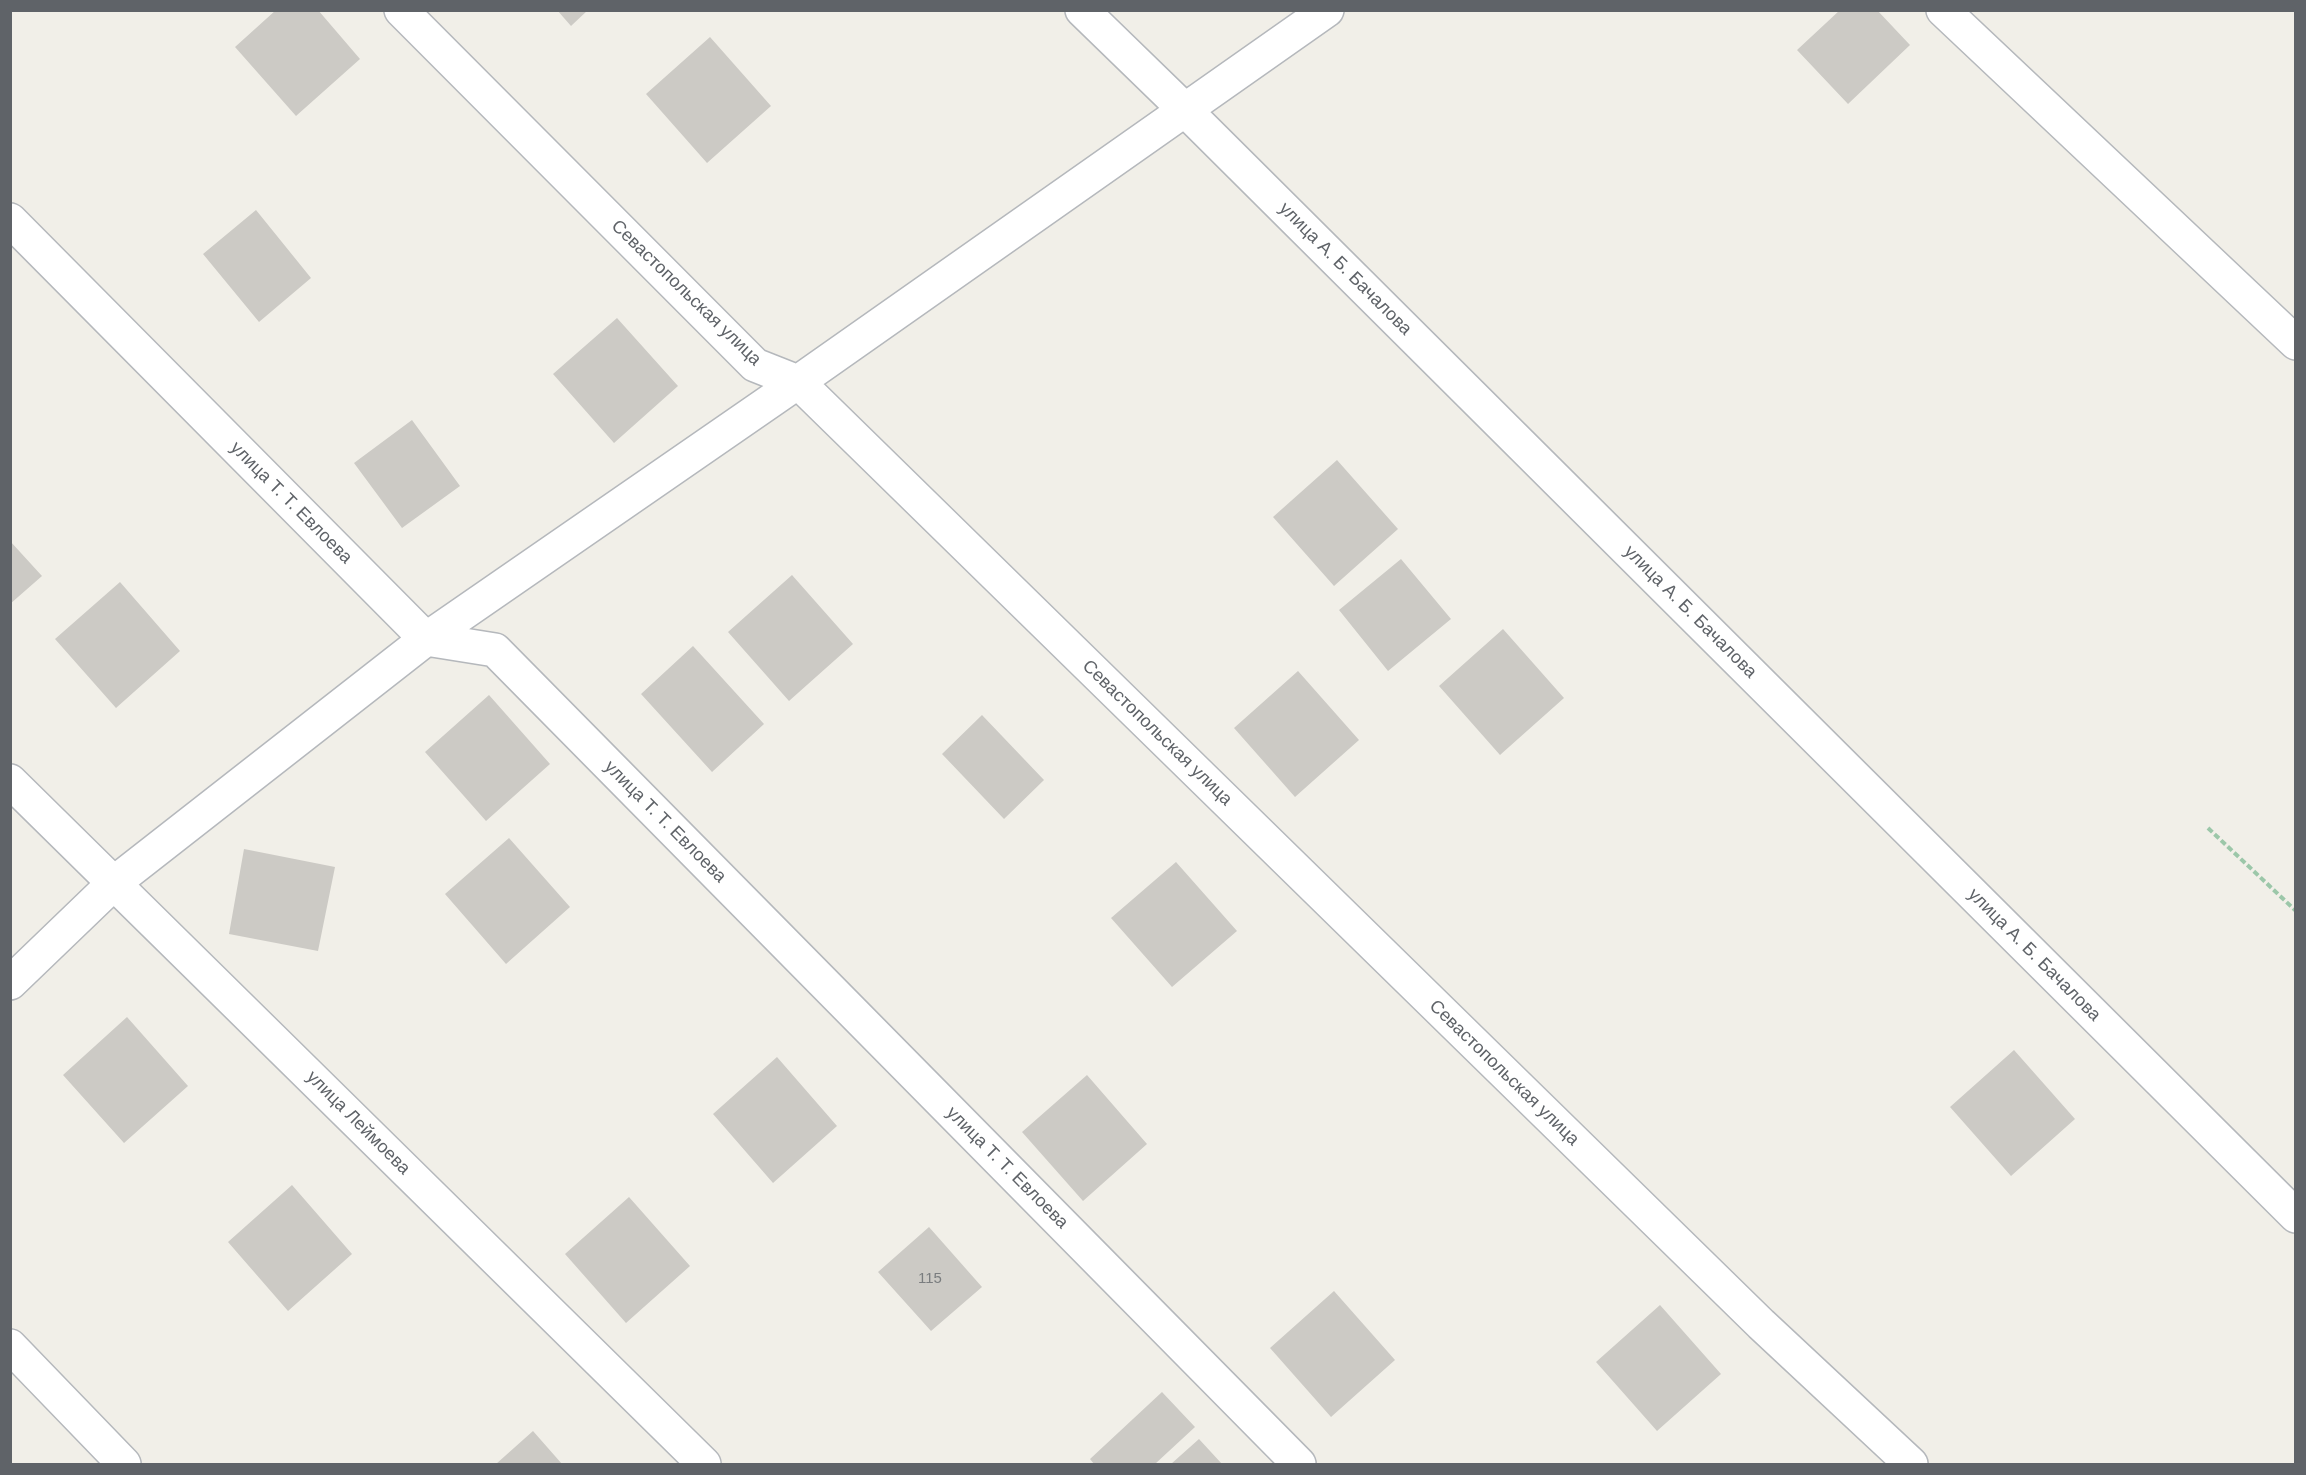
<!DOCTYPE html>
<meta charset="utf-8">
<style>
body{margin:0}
#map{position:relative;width:2306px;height:1475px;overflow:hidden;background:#f1efe8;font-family:Helvetica,sans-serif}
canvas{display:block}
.frame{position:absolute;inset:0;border:12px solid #5f6368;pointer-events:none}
</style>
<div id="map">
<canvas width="2306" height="1475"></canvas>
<div class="frame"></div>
</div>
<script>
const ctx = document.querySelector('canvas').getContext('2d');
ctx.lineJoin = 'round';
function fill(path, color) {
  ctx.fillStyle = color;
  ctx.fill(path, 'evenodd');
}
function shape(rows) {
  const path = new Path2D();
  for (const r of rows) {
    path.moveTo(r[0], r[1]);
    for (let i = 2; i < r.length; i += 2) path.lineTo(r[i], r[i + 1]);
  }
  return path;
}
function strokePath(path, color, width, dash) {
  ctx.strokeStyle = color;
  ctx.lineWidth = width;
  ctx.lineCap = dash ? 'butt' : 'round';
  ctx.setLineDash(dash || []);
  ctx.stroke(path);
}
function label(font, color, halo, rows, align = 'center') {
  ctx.font = font + ' Helvetica,sans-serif';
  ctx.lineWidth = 4.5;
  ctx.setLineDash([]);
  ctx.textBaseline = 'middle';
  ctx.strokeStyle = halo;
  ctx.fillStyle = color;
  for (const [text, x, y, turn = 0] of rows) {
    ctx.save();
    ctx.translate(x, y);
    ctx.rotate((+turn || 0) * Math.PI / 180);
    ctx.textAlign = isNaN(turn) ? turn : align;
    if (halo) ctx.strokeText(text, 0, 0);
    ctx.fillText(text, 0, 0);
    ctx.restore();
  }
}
fill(shape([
 [276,10,318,10,360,59,296,116,235,47],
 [557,10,588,10,571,26],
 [1840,10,1877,10,1910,45,1848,104,1797,50],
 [710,37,771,106,707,163,646,94],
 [256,210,311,278,259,322,203,254],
 [617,318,678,386,614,443,553,374],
 [412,420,460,486,402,528,354,463],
 [1337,460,1398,529,1334,586,1273,517],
 [10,541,42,576,10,604],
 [1401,559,1451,619,1388,671,1339,610],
 [792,575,853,644,789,701,728,632],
 [120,582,180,651,116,708,55,639],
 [1503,629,1564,698,1500,755,1439,686],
 [693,646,764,724,712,772,641,694],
 [1298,671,1359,740,1295,797,1234,728],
 [489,695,550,764,486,821,425,752],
 [982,715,1044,780,1004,819,942,754],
 [509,838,570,907,506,964,445,894],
 [244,849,335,867,318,951,229,934],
 [1176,862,1237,931,1172,987,1111,918],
 [127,1017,188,1086,124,1143,63,1075],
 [2014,1050,2075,1119,2011,1176,1950,1107],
 [777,1057,837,1126,773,1183,713,1114],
 [1087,1075,1147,1144,1083,1201,1022,1132],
 [292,1185,352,1254,288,1311,228,1242],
 [629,1197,690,1266,626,1323,565,1254],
 [929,1227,982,1287,931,1331,878,1272],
 [1334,1291,1395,1360,1331,1417,1270,1348],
 [1660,1305,1721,1374,1657,1431,1596,1362],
 [1162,1392,1195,1427,1155,1464,1094,1464,1090,1459],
 [533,1431,562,1464,496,1464],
 [1199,1439,1222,1464,1171,1464]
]), '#cccac5');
const minor = shape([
 [401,10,755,365,798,382,1761,1324,1911,1464],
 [1082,10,1185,110,2296,1216],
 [1943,10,2296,343],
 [10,220,426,639,495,650,1299,1464],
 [10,781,704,1464],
 [10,983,114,883,426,639,798,382,1327,10],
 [10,1346,124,1464]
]);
strokePath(minor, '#b5b8bc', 36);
strokePath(shape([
 [2208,828,2296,911]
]), '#9cc7a9', 4, [6, 3]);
strokePath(minor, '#fff', 33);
label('15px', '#7a7d7f', null, [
 ["115",930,1279]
]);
label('18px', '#5f6368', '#fff', [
 ["улица А. Б. Бачалова",1345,269,45],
 ["Севастопольская улица",686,293,44],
 ["улица Т. Т. Евлоева",291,503,45],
 ["улица А. Б. Бачалова",1690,612,45],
 ["Севастопольская улица",1157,733,44],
 ["улица Т. Т. Евлоева",665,822,45],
 ["улица А. Б. Бачалова",2034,955,45],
 ["Севастопольская улица",1504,1073,44],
 ["улица Леймоева",358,1123,45],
 ["улица Т. Т. Евлоева",1007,1168,45]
]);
</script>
